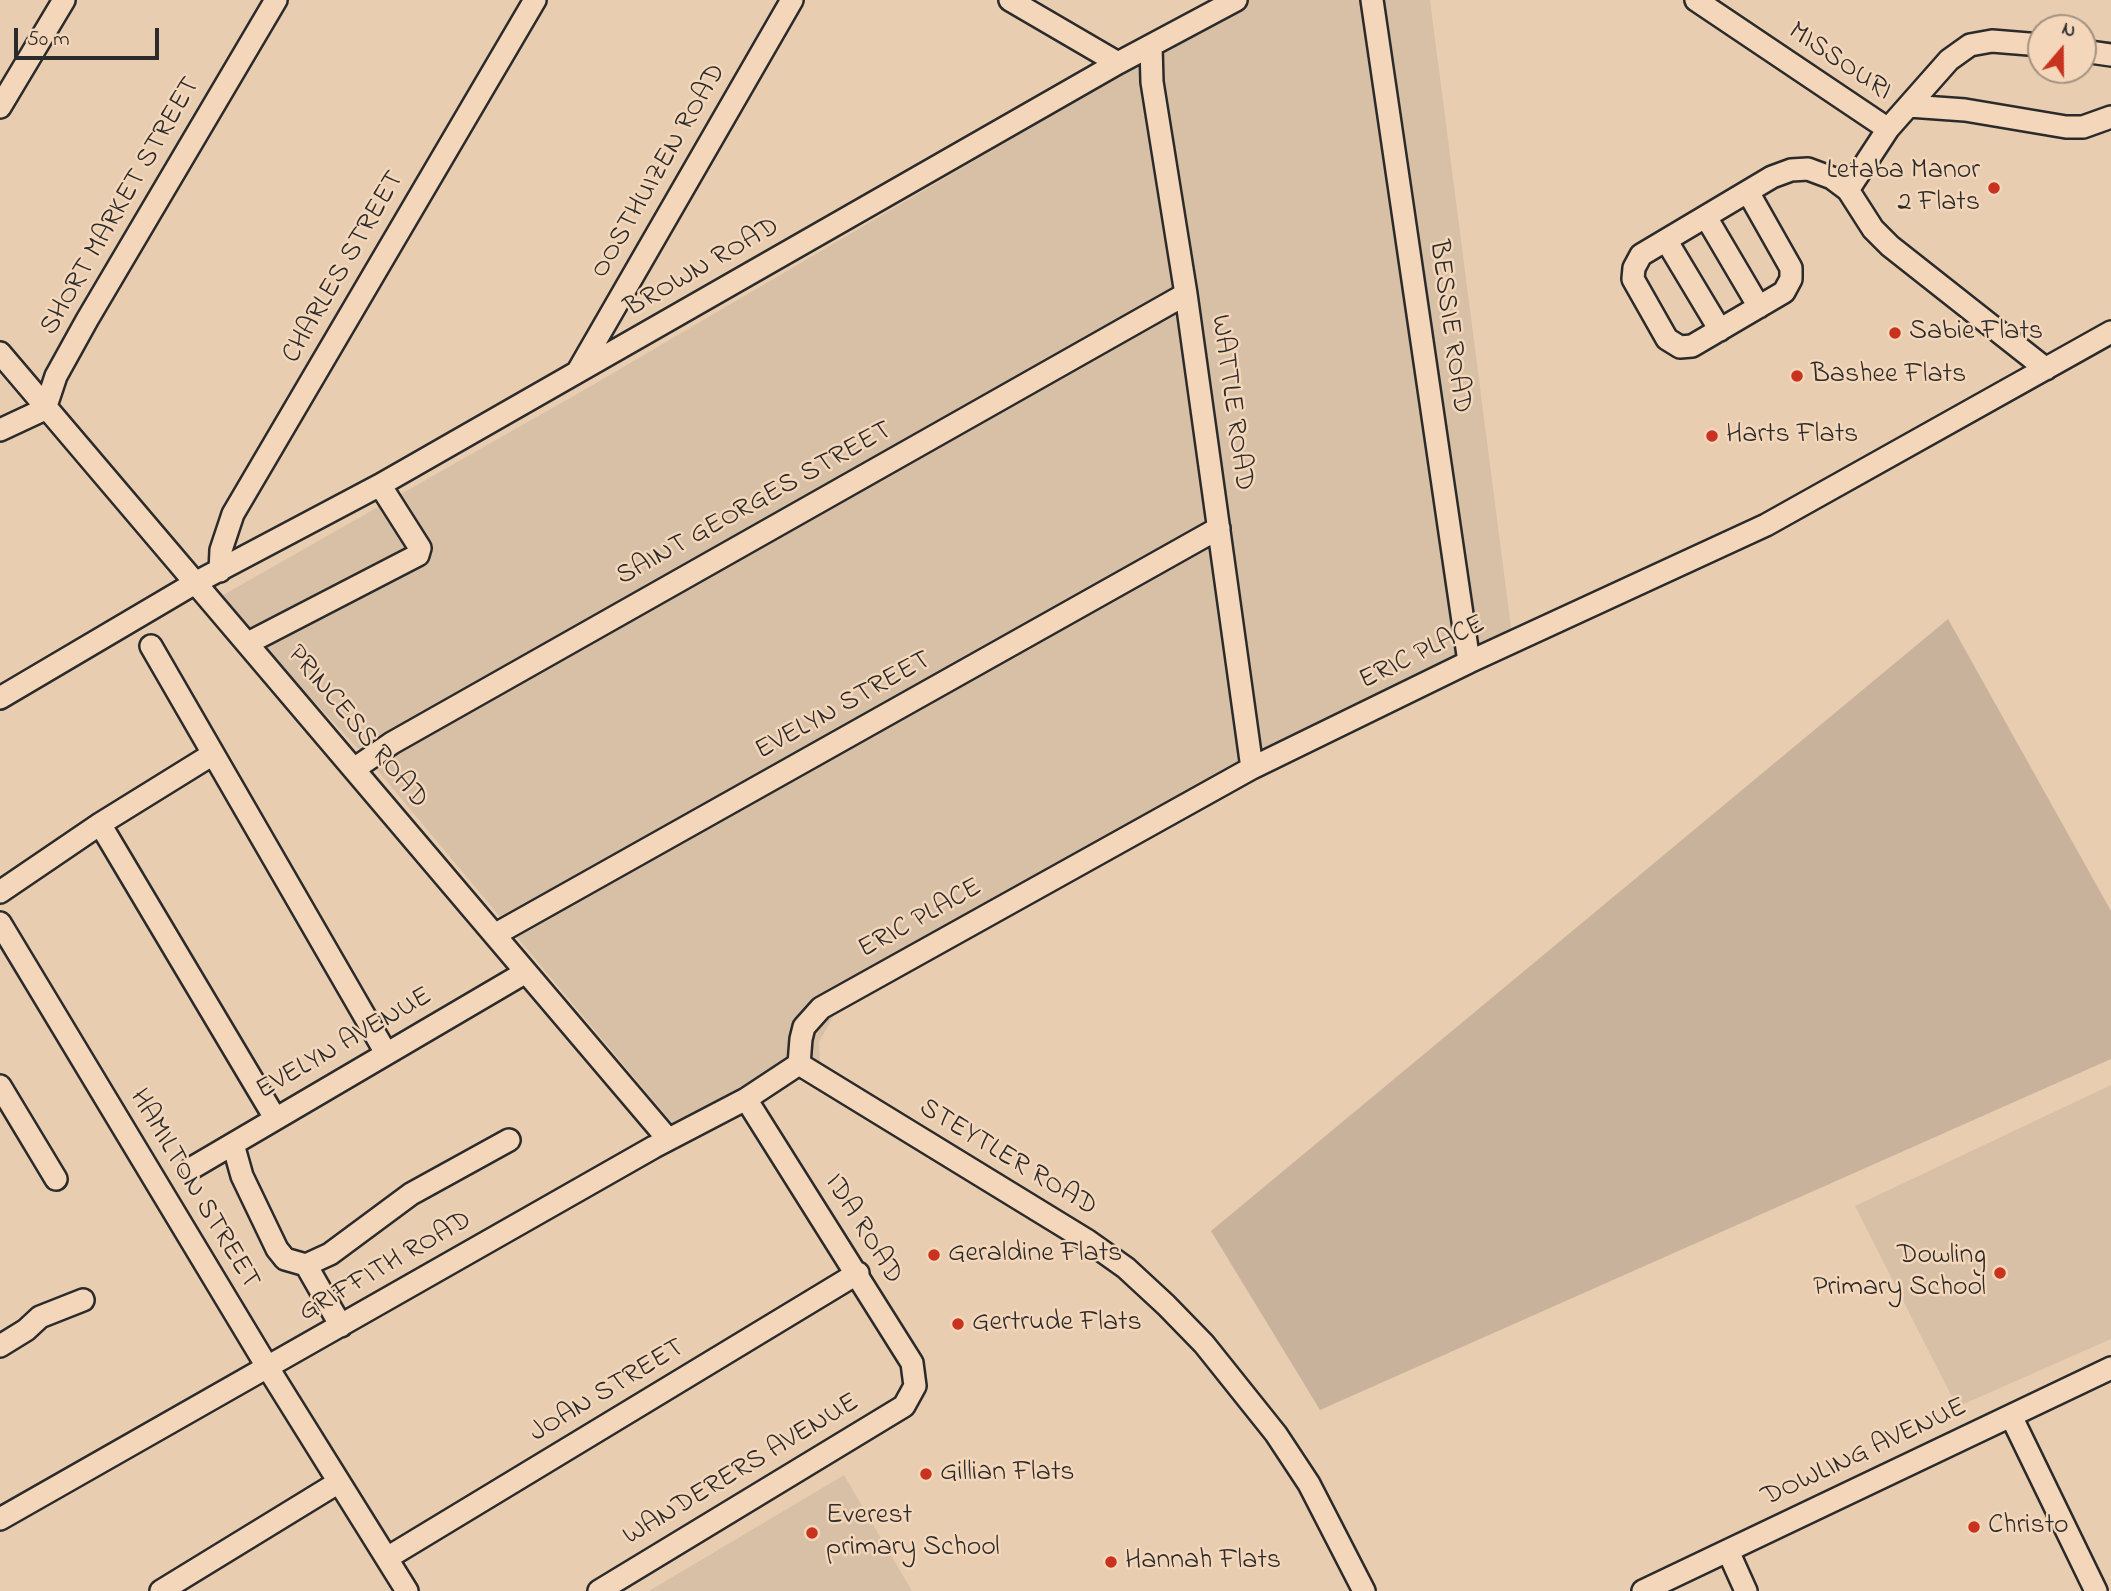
<!DOCTYPE html>
<style>
body{margin:0}
#map{position:relative;width:2111px;height:1591px;overflow:hidden;background:#e8cdb1;font-family:"Indie Flower",sans-serif}
canvas{display:block}
.north{position:absolute;left:2027px;top:14px;width:70px;height:70px;box-sizing:border-box;background:#f4d7ba;border:2px solid #a49281;border-radius:50%;rotate:20deg;font-size:19px;font-weight:700;line-height:28px;text-align:center;color:#2b2b2b}
.north::after{content:'';display:block;margin:auto;width:24px;height:32px;background:#c8321e;clip-path:polygon(50% 0,100% 100%,50% 72%,0 100%)}
.scale{position:absolute;left:14px;top:28px;width:145px;height:32px;box-sizing:border-box;border:4px solid #2b2b2b;border-top:0;padding-left:9px;font-size:21px;line-height:24px;white-space:nowrap;color:#2b2b2b;-webkit-text-stroke:5px #f4d7ba;paint-order:stroke}
</style>
<div id="map">
<canvas width="2111" height="1591"></canvas>
<div class="north">N</div>
<div class="scale">50 m</div>
</div>
<script>
const ctx = document.querySelector('canvas').getContext('2d');
ctx.lineJoin = 'round';
function fill(path, color) {
  ctx.fillStyle = color;
  ctx.fill(path, 'evenodd');
}
function shape(rows) {
  const path = new Path2D();
  for (const r of rows) {
    path.moveTo(r[0], r[1]);
    for (let i = 2; i < r.length; i += 2) path.lineTo(r[i], r[i + 1]);
  }
  return path;
}
function strokePath(path, color, width, dash) {
  ctx.strokeStyle = color;
  ctx.lineWidth = width;
  ctx.lineCap = dash ? 'butt' : 'round';
  ctx.setLineDash(dash || []);
  ctx.stroke(path);
}
function label(font, color, halo, rows, align = 'center') {
  ctx.font = font + ' "Indie Flower",sans-serif';
  ctx.lineWidth = 5;
  ctx.setLineDash([]);
  ctx.textBaseline = 'middle';
  ctx.strokeStyle = halo;
  ctx.fillStyle = color;
  for (const [text, x, y, turn = 0] of rows) {
    ctx.save();
    ctx.translate(x, y);
    ctx.rotate((+turn || 0) * Math.PI / 180);
    ctx.textAlign = isNaN(turn) ? turn : align;
    if (halo) ctx.strokeText(text, 0, 0);
    ctx.fillText(text, 0, 0);
    ctx.restore();
  }
}
fill(shape([
 [1248,0,1430,0,1513,643,848,991,819,1042,820,1061,678,1130,374,766,218,598,591,386],
 [2111,1085,2111,1339,1957,1407,1855,1206],
 [844,1475,912,1591,649,1591]
]), '#d8c0a6');
fill(shape([
 [1948,619,2111,911,2111,1059,1320,1410,1211,1231]
]), '#c9b29b');
const minor = shape([
 [1010,0,1118,63],
 [1372,0,1469,662],
 [1696,0,1888,129],
 [1151,46,1152,82,1186,294,1252,768],
 [2083,51,2111,55],
 [1909,106,1965,110,2066,127,2083,127,2111,117],
 [0,107,64,0],
 [1848,190,1888,129,1949,60,1970,45,1992,41,2041,45],
 [1748,192,1791,268,1791,279,1784,292,1692,346,1680,347,1667,339,1633,279,1634,268,1641,255,1772,177,1791,170,1808,169,1832,178,1848,190,1873,229,1890,246,2046,369],
 [1706,217,1759,307],
 [1666,240,1720,330],
 [0,353,668,1139],
 [578,371,792,0],
 [0,430,45,409,56,376,87,320,276,0],
 [220,571,221,550,233,514,535,0],
 [248,643,418,555,420,548,380,485],
 [151,646,386,1053],
 [0,698,195,583,380,485,1118,63,1236,0],
 [354,769,392,743,1186,294],
 [100,824,275,1118],
 [0,892,100,824,213,754],
 [0,923,268,1368,407,1591],
 [496,934,1219,528],
 [799,1064,801,1039,804,1027,821,1008,1252,768,1469,662,1766,525,2111,332],
 [799,1064,1088,1241,1126,1268,1166,1305,1204,1344,1276,1434,1309,1484,1364,1591],
 [0,1086,56,1179],
 [233,1144,242,1176,277,1249,285,1259,306,1265,330,1254,411,1194,509,1140],
 [192,1168,526,972],
 [306,1265,341,1326],
 [0,1346,26,1330,40,1317,83,1300],
 [2011,1416,2096,1591],
 [0,1519,654,1147,746,1099,799,1064],
 [1728,1551,1746,1591],
 [387,1558,858,1273],
 [161,1591,339,1482],
 [599,1591,904,1406,915,1386,912,1363,746,1099],
 [1643,1591,2111,1368]
]);
strokePath(minor, '#2b2b2b', 26);
strokePath(minor, '#f4d7ba', 21);
for (const [x, y, r, color] of [
 [1994,188,7,"#c8321e"],
 [1895,333,7,"#c8321e"],
 [1797,376,7,"#c8321e"],
 [1712,436,7,"#c8321e"],
 [934,1255,7,"#c8321e"],
 [2000,1273,7,"#c8321e"],
 [958,1324,7,"#c8321e"],
 [926,1474,7,"#c8321e"],
 [1974,1527,7,"#c8321e"],
 [812,1533,7,"#c8321e"],
 [1111,1562,7,"#c8321e"]
]) {
  const dot = new Path2D();
  dot.arc(x, y, r, 0, 2 * Math.PI);
  ctx.fillStyle = color;
  ctx.fill(dot);
  strokePath(dot, '#f4d7ba', 2.5);
}
label('28px', '#2b2b2b', '#f4d7ba', [
 ["MISSOURI",1839,63,34],
 ["OOSTHUIZEN ROAD",660,172,-60],
 ["SHORT MARKET STREET",122,207,-60],
 ["CHARLES STREET",345,268,-60],
 ["BROWN ROAD",703,269,-30],
 ["BESSIE ROAD",1448,327,82],
 ["WATTLE ROAD",1230,403,82],
 ["SAINT GEORGES STREET",755,505,-29],
 ["ERIC PLACE",1423,654,-26],
 ["EVELYN STREET",844,707,-29],
 ["PRINCESS ROAD",356,728,50],
 ["ERIC PLACE",921,920,-29],
 ["EVELYN AVENUE",345,1045,-30],
 ["STEYTLER ROAD",1007,1159,31],
 ["HAMILTON STREET",193,1190,59],
 ["IDA ROAD",862,1230,58],
 ["GRIFFITH ROAD",386,1268,-30],
 ["JOAN STREET",608,1392,-31],
 ["DOWLING AVENUE",1865,1454,-25],
 ["WANDERERS AVENUE",742,1471,-31]
]);
label('28px', '#2b2b2b', '#f4d7ba', [
 ["Letaba Manor",1980,172,"right"],
 ["2 Flats",1980,204,"right"],
 ["Sabie Flats",1909,333],
 ["Bashee Flats",1811,376],
 ["Harts Flats",1726,436],
 ["Geraldine Flats",948,1255],
 ["Dowling",1986,1257,"right"],
 ["Primary School",1986,1289,"right"],
 ["Gertrude Flats",972,1324],
 ["Gillian Flats",940,1474],
 ["Everest",826,1517],
 ["primary School",826,1549],
 ["Christo",1988,1527],
 ["Hannah Flats",1125,1562]
], 'left');
</script>
